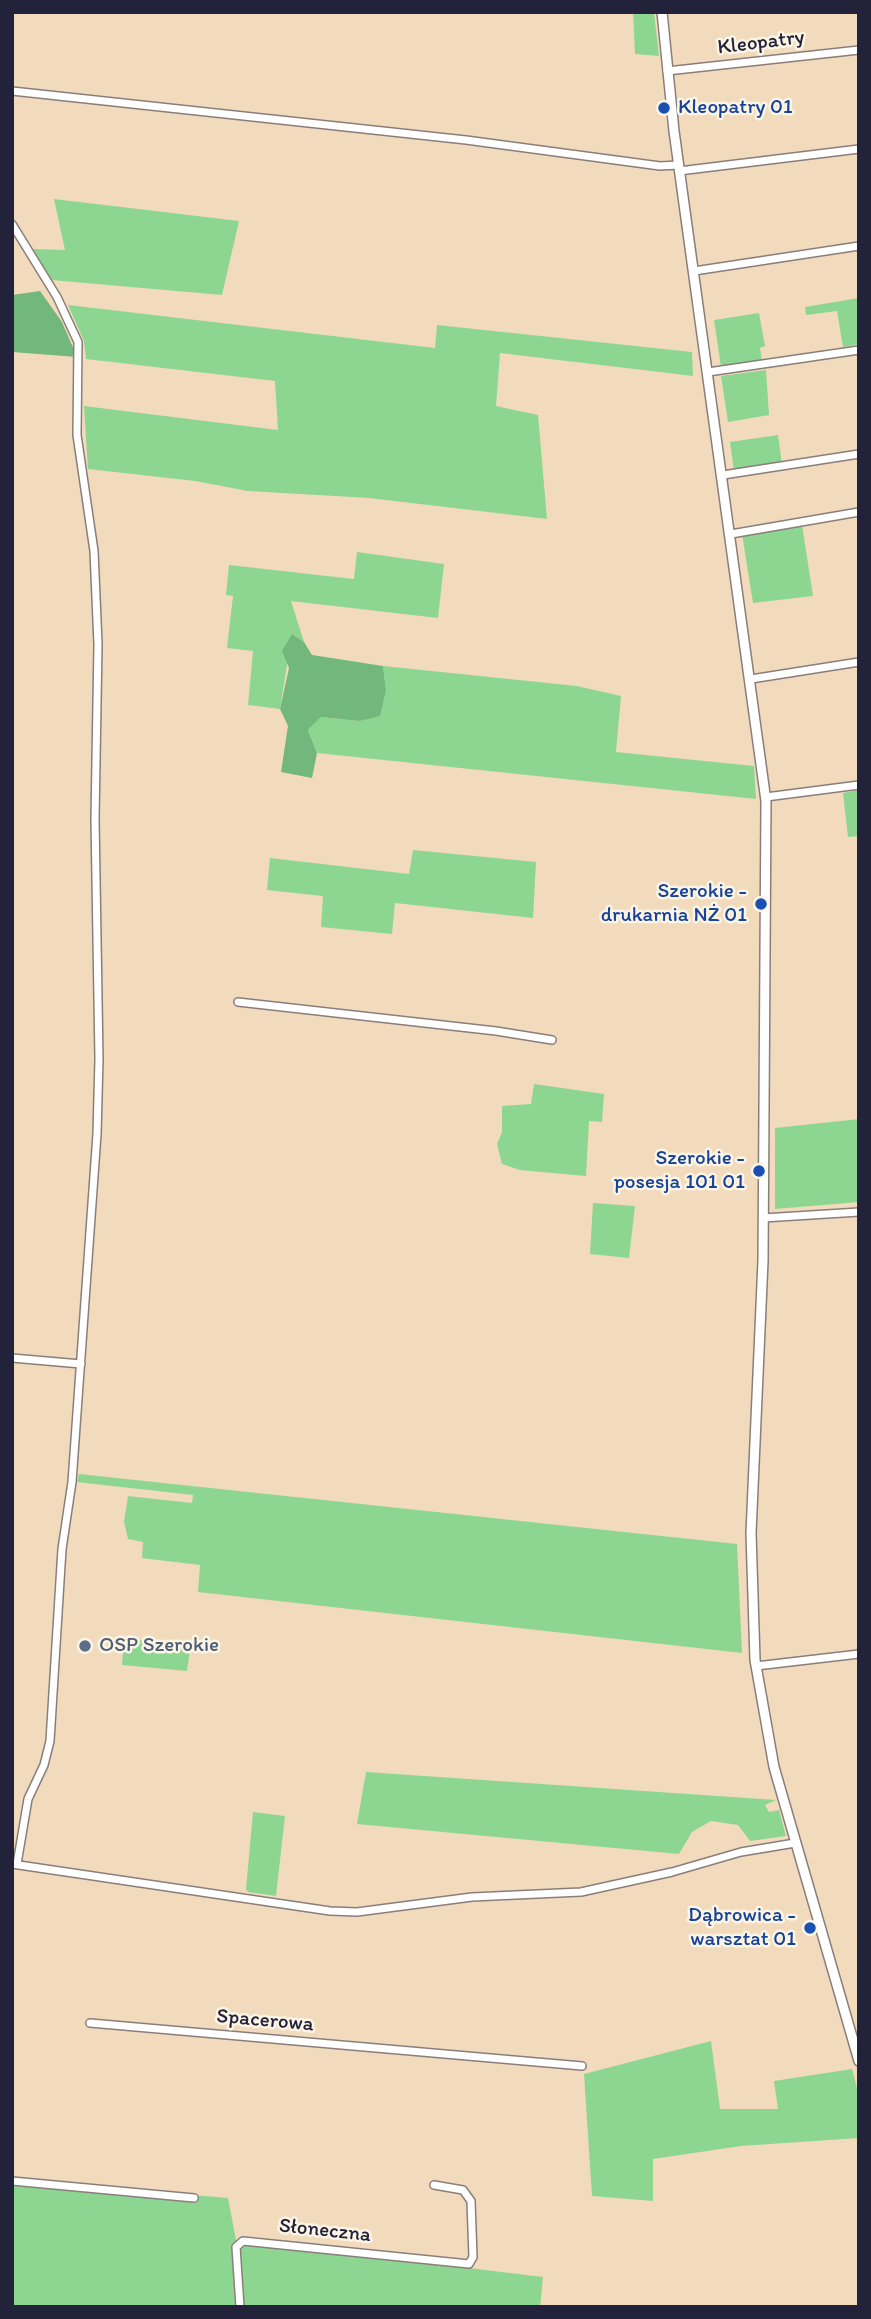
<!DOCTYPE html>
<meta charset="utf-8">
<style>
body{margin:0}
#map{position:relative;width:871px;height:2319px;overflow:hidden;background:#f2dbbc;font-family:Itim,sans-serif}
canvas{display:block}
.frame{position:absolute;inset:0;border:14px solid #22223b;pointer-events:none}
</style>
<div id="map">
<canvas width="871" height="2319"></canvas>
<div class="frame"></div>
</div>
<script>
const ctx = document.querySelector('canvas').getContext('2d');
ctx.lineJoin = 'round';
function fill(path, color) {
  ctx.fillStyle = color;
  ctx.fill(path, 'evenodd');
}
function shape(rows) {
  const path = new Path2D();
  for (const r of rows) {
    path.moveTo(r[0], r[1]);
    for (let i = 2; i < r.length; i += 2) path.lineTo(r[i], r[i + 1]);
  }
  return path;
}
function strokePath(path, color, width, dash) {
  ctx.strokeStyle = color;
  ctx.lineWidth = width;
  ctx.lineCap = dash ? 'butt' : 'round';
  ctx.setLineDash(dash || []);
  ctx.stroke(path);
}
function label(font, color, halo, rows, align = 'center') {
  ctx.font = font + ' Itim,sans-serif';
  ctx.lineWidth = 5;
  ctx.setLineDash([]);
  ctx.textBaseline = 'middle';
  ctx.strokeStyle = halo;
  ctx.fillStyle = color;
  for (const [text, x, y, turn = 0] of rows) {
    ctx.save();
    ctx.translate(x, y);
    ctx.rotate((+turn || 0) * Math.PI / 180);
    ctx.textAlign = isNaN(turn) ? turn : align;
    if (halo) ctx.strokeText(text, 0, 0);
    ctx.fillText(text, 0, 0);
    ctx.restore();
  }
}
fill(shape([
 [633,12,654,12,659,56,635,54],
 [54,199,239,221,222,295,51,280,33,249,65,250],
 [859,298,859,344,843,347,837,311,806,315,805,307],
 [68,305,435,348,437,325,692,352,693,376,500,353,496,406,538,415,547,519,369,498,248,491,195,481,88,469,84,406,278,430,275,381,86,359,84,341],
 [759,313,765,346,760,348,762,361,721,367,714,320],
 [766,370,769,415,728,422,721,376],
 [778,435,782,464,734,471,730,442],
 [802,525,813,596,753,603,742,534],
 [357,552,444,564,438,618,291,601,304,642,292,634,280,709,248,705,253,651,227,648,233,596,226,595,229,565,354,579],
 [383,666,577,686,621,696,616,752,754,766,756,799,317,753,308,730,321,717,359,721,386,690],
 [859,790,859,836,848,837,843,793],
 [413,850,536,862,533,918,395,903,392,934,321,927,323,896,267,890,270,858,409,874],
 [534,1084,604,1094,602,1122,589,1121,586,1176,520,1170,502,1164,497,1144,502,1132,502,1106,531,1104],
 [859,1119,859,1202,775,1209,775,1128],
 [593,1203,635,1206,629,1258,590,1254],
 [79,1474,737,1544,742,1653,198,1592,200,1565,142,1558,143,1542,128,1539,124,1522,128,1496,192,1503,193,1495,77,1482],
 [124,1639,191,1644,187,1671,122,1665],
 [366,1772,776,1800,765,1805,769,1812,779,1810,786,1836,750,1841,738,1825,711,1821,692,1832,679,1854,357,1824],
 [253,1812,285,1816,276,1896,248,1892,246,1889],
 [711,2041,720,2109,778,2109,774,2081,852,2069,859,2096,859,2138,741,2146,653,2159,653,2201,592,2196,584,2074],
 [12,2179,228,2198,236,2240,543,2277,540,2307,12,2307]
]), '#8dd691');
fill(shape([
 [40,291,62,322,77,357,12,352,12,295],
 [292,634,304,642,312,655,383,666,386,690,380,716,359,721,321,717,308,730,317,753,312,778,281,772,288,726,280,709,289,668,282,651]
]), '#72b77b');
const minor = shape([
 [667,71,859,50],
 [12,91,466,140,660,166,678,165],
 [679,171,859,149],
 [12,224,57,297,78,342,77,435,94,551,98,644,95,819,99,1059,97,1134,72,1482,62,1549,50,1741,44,1765,28,1799,17,1864],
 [694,271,859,246],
 [708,372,859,350],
 [723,475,859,454],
 [731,534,859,512],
 [751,679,859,662],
 [766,797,859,785],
 [238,1002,496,1031,552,1040],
 [763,1218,859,1212],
 [12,1358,81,1364],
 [756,1666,859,1654],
 [12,1864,330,1911,357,1912,472,1897,581,1892,672,1872,741,1852,795,1843],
 [90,2023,582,2066],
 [12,2181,194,2198],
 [240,2307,236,2247,243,2241,469,2264,473,2257,471,2201,463,2190,434,2185]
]);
const tertiary = shape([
 [662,12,674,131,766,801,763,1261,751,1533,755,1660,774,1767,859,2061]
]);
strokePath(minor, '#8a7e7c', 10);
strokePath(tertiary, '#8a7e7c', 12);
strokePath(minor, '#fff', 7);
strokePath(tertiary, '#fff', 9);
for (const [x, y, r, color] of [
 [664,108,7,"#1a4fb4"],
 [761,904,7,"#1a4fb4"],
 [759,1171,7,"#1a4fb4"],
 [85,1646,7,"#5c6f8a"],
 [810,1928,7,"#1a4fb4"]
]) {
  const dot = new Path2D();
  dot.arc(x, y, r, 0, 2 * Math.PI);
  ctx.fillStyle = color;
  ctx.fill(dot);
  strokePath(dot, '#fcf5e5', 2.5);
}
label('21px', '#22223b', '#fcf5e5', [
 ["Kleopatry",761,43,-7],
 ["Spacerowa",265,2021,5],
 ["Słoneczna",325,2231,6]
]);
label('21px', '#164399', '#fcf5e5', [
 ["Kleopatry 01",678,108,"left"],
 ["Szerokie -",747,892],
 ["drukarnia NŻ 01",747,916],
 ["Szerokie -",745,1159],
 ["posesja 101 01",745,1183],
 ["Dąbrowica -",796,1916],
 ["warsztat 01",796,1940]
], 'right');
label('21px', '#4e5e75', '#fcf5e5', [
 ["OSP Szerokie",99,1646]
], 'left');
</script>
